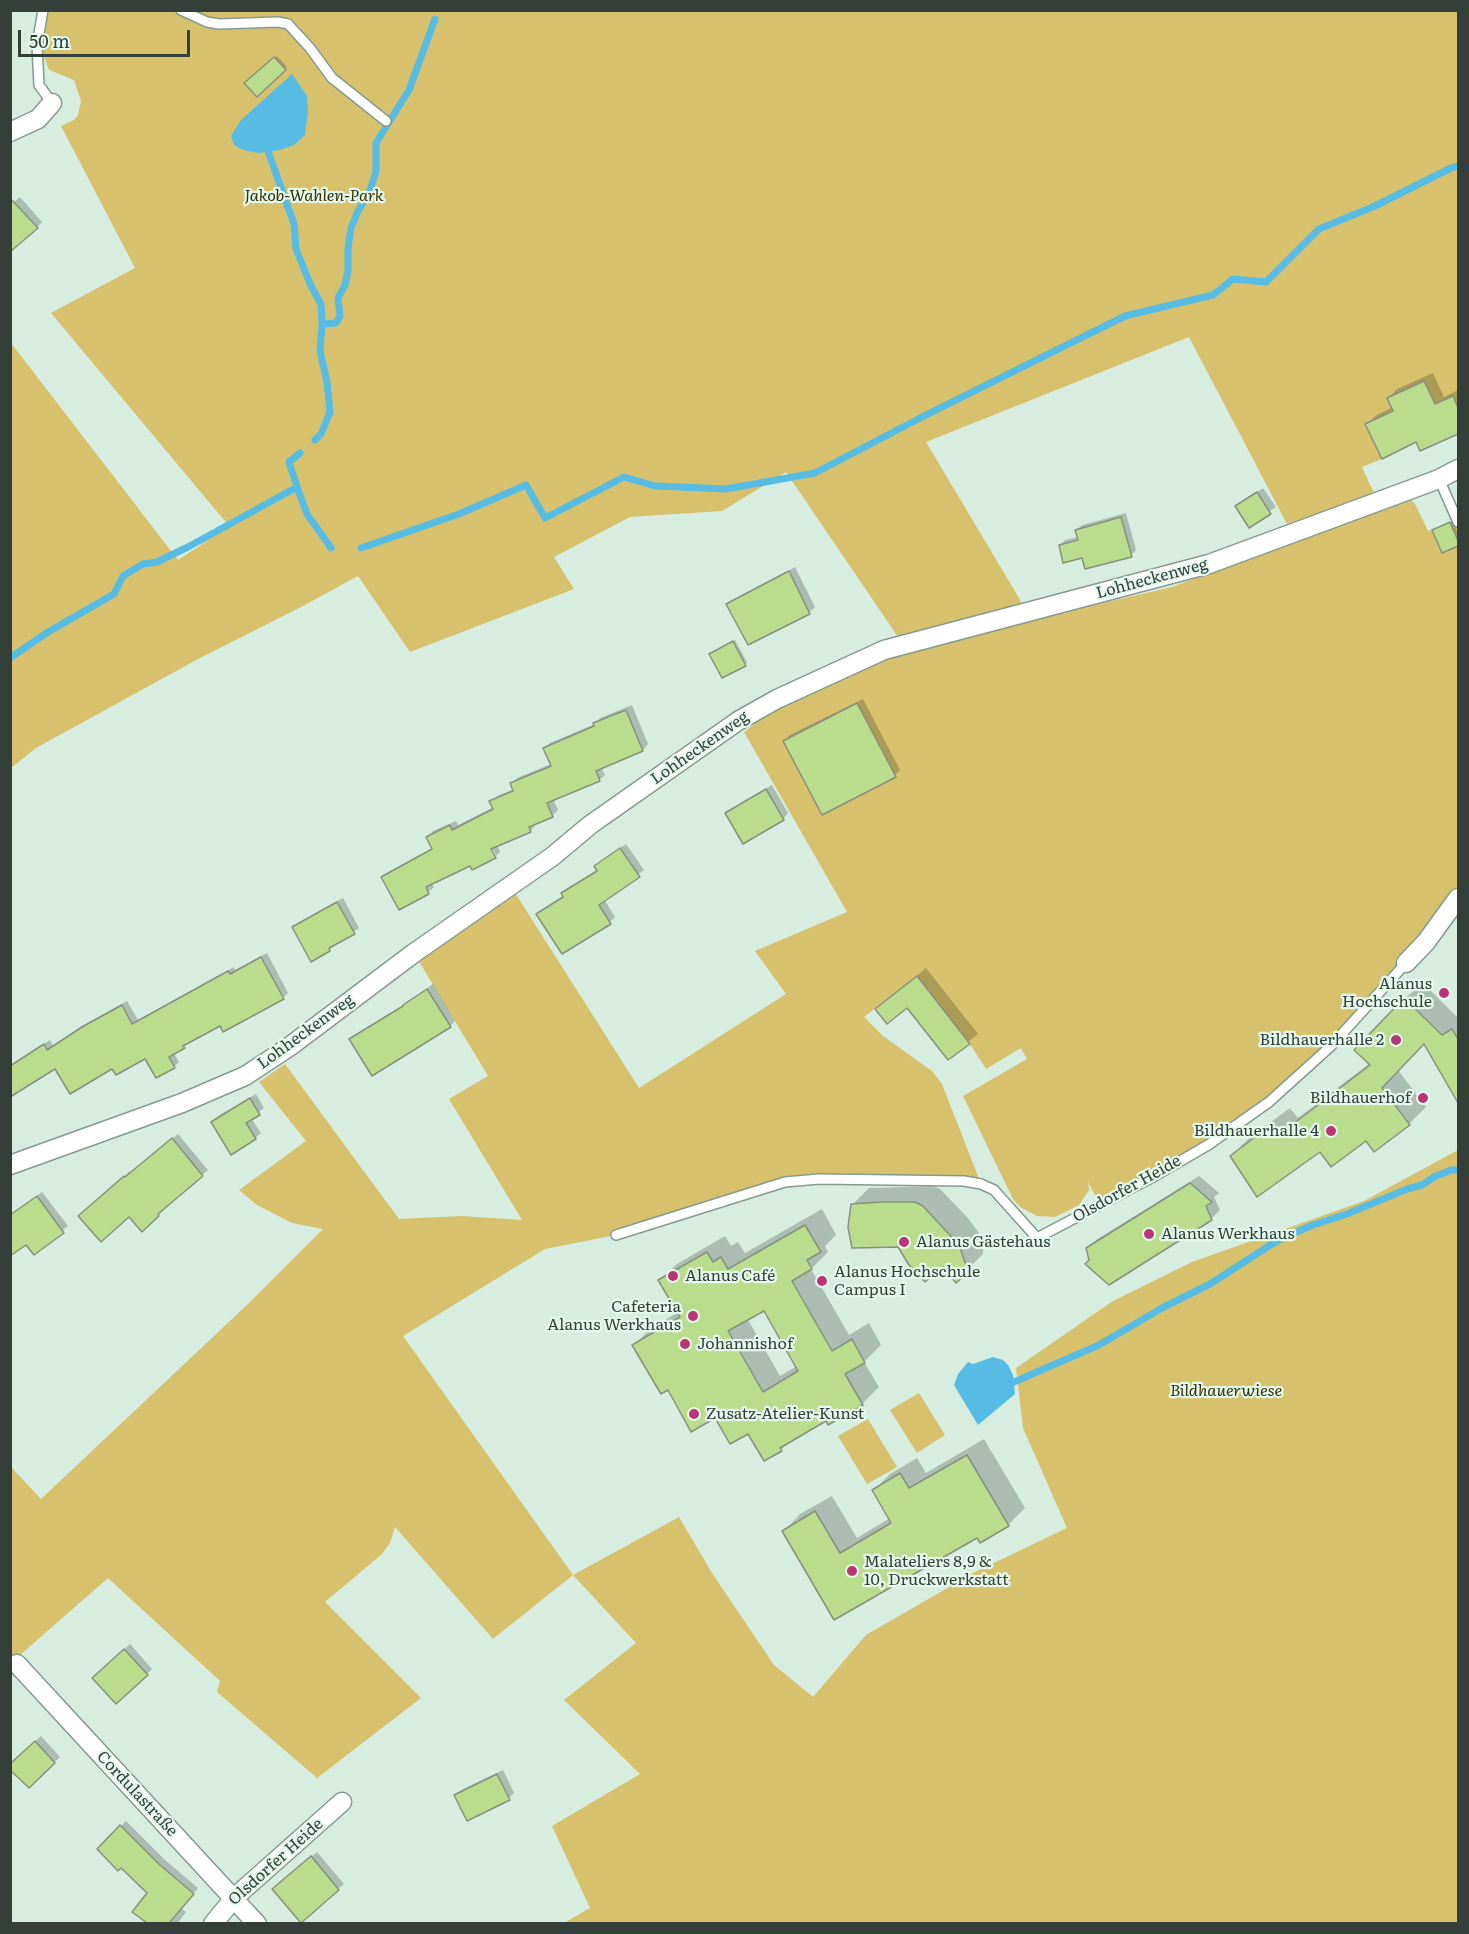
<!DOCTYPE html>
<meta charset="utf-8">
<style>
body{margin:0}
#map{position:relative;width:1469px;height:1934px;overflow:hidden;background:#d6ede0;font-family:Literata,serif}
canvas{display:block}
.frame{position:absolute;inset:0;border:12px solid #353f39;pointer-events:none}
.scale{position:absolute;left:18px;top:30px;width:172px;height:27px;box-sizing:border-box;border:3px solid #353f39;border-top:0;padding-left:8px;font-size:18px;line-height:21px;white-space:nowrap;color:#353f39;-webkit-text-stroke:4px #e3faed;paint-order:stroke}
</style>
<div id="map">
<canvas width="1469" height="1934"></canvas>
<div class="frame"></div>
<div class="scale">50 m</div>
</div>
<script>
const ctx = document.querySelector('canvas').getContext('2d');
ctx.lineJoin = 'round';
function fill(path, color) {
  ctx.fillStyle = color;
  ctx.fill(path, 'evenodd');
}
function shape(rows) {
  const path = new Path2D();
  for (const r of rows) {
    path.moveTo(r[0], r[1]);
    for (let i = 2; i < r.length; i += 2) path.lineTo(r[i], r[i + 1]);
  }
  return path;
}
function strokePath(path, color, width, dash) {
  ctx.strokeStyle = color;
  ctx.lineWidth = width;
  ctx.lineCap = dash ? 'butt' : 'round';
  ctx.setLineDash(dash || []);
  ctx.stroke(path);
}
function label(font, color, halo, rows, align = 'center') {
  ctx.font = font + ' Literata,serif';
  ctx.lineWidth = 4.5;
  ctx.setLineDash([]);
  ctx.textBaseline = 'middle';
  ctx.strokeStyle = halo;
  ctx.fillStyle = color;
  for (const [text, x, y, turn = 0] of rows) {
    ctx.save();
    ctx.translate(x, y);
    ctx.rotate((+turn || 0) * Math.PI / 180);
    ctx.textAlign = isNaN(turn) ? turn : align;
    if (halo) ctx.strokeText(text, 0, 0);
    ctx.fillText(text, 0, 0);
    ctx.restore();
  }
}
fill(shape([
 [43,11,1458,11,1458,408,1453,396,1435,404,1424,381,1387,398,1393,411,1365,424,1382,459,1362,467,1374,493,1287,524,1189,337,926,442,1019,598,1029,620,1172,587,1408,496,1415,504,1428,531,1458,519,1458,896,1380,993,1269,1102,1208,1145,1100,1204,1088,1182,1089,1190,1079,1205,1055,1217,1037,1216,1020,1207,1013,1199,963,1096,1027,1059,1021,1048,986,1069,970,1044,917,976,864,1017,883,1036,932,1071,942,1084,981,1184,802,1180,616,1235,545,1249,403,1336,573,1575,679,1517,712,1573,774,1665,813,1697,866,1635,975,1572,1067,1528,1023,1428,1016,1368,1113,1301,1192,1262,1364,1201,1458,1150,1458,1923,564,1923,590,1908,552,1826,640,1774,564,1700,636,1643,573,1575,493,1639,395,1527,390,1543,382,1554,325,1602,421,1698,317,1778,217,1692,220,1681,108,1578,11,1663,11,1467,41,1499,249,1303,323,1229,292,1223,257,1205,239,1190,306,1141,259,1082,285,1064,399,1219,462,1216,522,1220,449,1099,488,1076,414,953,510,885,639,1088,786,994,755,951,847,912,744,732,768,714,893,655,898,637,786,472,722,511,630,517,554,557,574,589,410,652,358,576,303,606,198,659,36,748,11,768,11,343,178,560,229,526,51,313,135,268,61,126,74,120,78,115,81,101,74,80,49,70,44,56,37,45],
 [919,1393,945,1435,917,1453,890,1410],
 [868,1419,897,1467,867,1484,838,1436]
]), '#d7c16d');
fill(shape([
 [292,74,307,96,308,112,305,135,294,145,280,150,258,153,243,150,234,145,231,136,241,120],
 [993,1357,1003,1360,1008,1365,1013,1375,1015,1394,978,1425,954,1385,958,1374,968,1362,973,1364]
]), '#57bce4');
fill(shape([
 [277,56,287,67,257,95,246,83],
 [20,197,42,222,37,227,10,205],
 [1433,373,1444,397,1458,390,1458,432,1421,449,1417,440,1367,425,1375,416,1393,407,1389,398,1397,389],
 [1263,488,1276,507,1249,525,1237,506],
 [1126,513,1136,550,1131,555,1083,557,1060,546,1065,540,1078,537,1076,530,1082,525],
 [1453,521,1458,534,1458,544,1442,551,1433,530],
 [795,567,815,607,809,612,728,604,734,599],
 [735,640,747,662,745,665,714,652],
 [863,699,900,770,895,775,784,741,790,735],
 [632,705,648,744,643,750,601,767,605,775,599,780,553,799,558,810,552,816,534,823,535,826,530,831,497,845,500,852,496,856,489,841,471,864,431,883,434,887,428,892,383,878,388,872,433,848,428,837,433,831,456,821,458,825,494,807,491,801,497,796,514,789,512,783,517,778,551,764,545,748,550,743,595,724,600,718],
 [772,785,788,813,783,819,727,813,732,808],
 [626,844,644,870,604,899,615,917,610,922,562,952,538,914,564,895,563,894,568,888,598,870,595,866,601,861],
 [343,898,359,928,329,950,294,927,299,922],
 [267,953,288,993,283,998,220,1024,189,1042,174,1053,179,1062,174,1067,146,1057,113,1067,55,1067,19,1091,10,1099,10,1066,50,1040,53,1046,89,1022,127,1001,138,1020,234,967,235,970],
 [926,968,978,1034,948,1058,908,1006,877,1009],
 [1422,982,1458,1018,1458,1100,1425,1042,1398,1070,1426,1107,1409,1124,1366,1139,1320,1149,1231,1156,1248,1139,1290,1108,1298,1118,1370,1063,1356,1049],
 [433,984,455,1021,450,1026,351,1040,357,1034,404,1005],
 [256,1094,264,1108,251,1118,261,1133,255,1138,213,1122,218,1116],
 [178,1134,208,1170,163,1208,164,1210,158,1215,129,1215,85,1210,130,1171,131,1173],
 [1199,1176,1219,1193,1214,1197,1220,1210,1211,1219,1091,1260,1088,1248,1096,1240],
 [933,1186,940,1189,967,1217,979,1233,983,1245,983,1254,956,1281,943,1265,899,1246,852,1205,869,1188],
 [42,1192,68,1226,34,1253,10,1216],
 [822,1209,836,1235,825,1246,828,1252,811,1269,849,1335,869,1323,881,1345,864,1362,879,1387,862,1404,826,1419,791,1440,781,1450,748,1431,716,1416,669,1388,634,1345,651,1328,679,1312,660,1280,677,1264,725,1236,731,1246,738,1242,745,1253],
 [764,1309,797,1366,780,1376,747,1318],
 [984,1439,1025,1508,1008,1525,981,1541,978,1536,835,1618,784,1531,800,1514,832,1496,857,1538,890,1518,874,1490,890,1474,917,1458,926,1473],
 [130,1644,152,1669,147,1674,94,1678],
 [41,1736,60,1757,29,1786,10,1766],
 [503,1770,514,1793,509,1798,456,1796,461,1790],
 [126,1821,165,1860,198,1888,181,1908,186,1912,177,1924,149,1924,134,1911,149,1893,122,1866,99,1849],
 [317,1852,344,1884,338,1889,279,1883]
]), '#0003');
strokePath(shape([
 [268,151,294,224,296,249,311,286,321,304,322,324],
 [374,178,376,171,376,143,409,90,435,19],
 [315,440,321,434,330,412,327,382,320,351,322,324,336,323,340,316,338,298,345,285,348,271,348,248,351,228,358,211,369,193,373,181],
 [300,453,289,462,297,487,307,514,331,548],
 [361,548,459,514,526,485,545,518,624,477,655,486,726,489,815,473,922,417,1125,316,1213,295,1233,279,1266,282,1319,229,1375,206,1451,168,1458,166],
 [10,658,48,632,114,594,123,576,143,564,157,562,188,547,297,487],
 [1014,1382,1099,1345,1162,1308,1210,1284,1272,1244,1289,1235,1313,1225,1347,1214,1407,1189,1422,1185,1434,1177,1451,1170,1458,1170]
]), '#57bce4', 7);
const building = shape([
 [274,57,286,70,257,97,244,83,274,57],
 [10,198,38,228,10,252,10,198],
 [1424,381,1435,404,1453,396,1458,408,1458,434,1420,451,1416,442,1382,459,1365,424,1393,411,1387,398,1424,381],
 [1257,492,1271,514,1249,528,1235,506,1257,492],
 [1121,517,1132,557,1085,569,1082,558,1063,563,1059,545,1078,540,1075,530,1121,517],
 [1450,522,1458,541,1458,546,1442,553,1432,530,1450,522],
 [789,571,810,614,748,645,726,604,789,571],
 [733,641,746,666,722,678,709,654,733,641],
 [857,703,896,777,822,815,783,741,857,703],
 [626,710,643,751,596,771,600,781,547,803,553,817,529,827,531,832,491,849,496,858,472,870,470,866,426,887,429,894,399,910,381,877,432,849,426,837,450,825,452,830,493,809,489,801,513,791,510,783,551,766,543,748,594,726,593,723,626,710],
 [766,789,784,820,743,844,725,813,766,789],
 [620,848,640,877,599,905,611,924,562,954,536,914,563,897,561,893,597,871,594,866,620,848],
 [337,902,355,934,329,948,330,951,311,962,292,927,337,902],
 [261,957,284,999,223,1032,220,1026,183,1046,185,1048,169,1057,175,1068,156,1078,145,1059,116,1075,112,1069,70,1094,55,1069,10,1097,10,1066,44,1044,47,1050,82,1027,122,1005,132,1024,228,971,230,974,261,957],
 [917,976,970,1044,948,1060,907,1008,887,1024,875,1009,917,976],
 [427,989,451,1027,372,1076,349,1039,403,1006,403,1005,427,989],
 [1404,998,1442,1035,1452,1029,1458,1039,1458,1103,1424,1044,1382,1088,1410,1125,1374,1152,1366,1141,1331,1167,1320,1152,1257,1197,1230,1156,1272,1124,1280,1134,1370,1065,1354,1050,1404,998],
 [250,1098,260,1115,246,1123,256,1139,231,1155,211,1122,250,1098],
 [172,1138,203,1176,158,1214,159,1216,142,1232,129,1217,101,1242,78,1216,124,1176,125,1177,172,1138],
 [1190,1183,1212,1202,1206,1206,1212,1220,1109,1285,1085,1264,1089,1260,1086,1248,1190,1183],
 [37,1196,64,1233,34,1255,26,1245,10,1256,10,1215,37,1196],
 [881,1202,915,1202,923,1206,959,1245,967,1268,964,1276,956,1283,943,1267,925,1282,909,1265,898,1247,852,1248,848,1227,851,1204,881,1202],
 [805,1225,821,1252,807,1260,812,1269,792,1281,832,1351,852,1339,865,1363,845,1374,863,1405,828,1425,826,1421,780,1448,782,1451,764,1461,748,1434,730,1444,715,1418,691,1432,668,1390,661,1394,632,1345,680,1317,658,1280,707,1252,713,1262,721,1257,728,1269,805,1225],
 [764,1311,798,1371,763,1392,728,1331,764,1311],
 [967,1455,1009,1526,980,1543,977,1538,834,1620,782,1531,815,1511,840,1553,891,1523,872,1490,900,1473,909,1488,967,1455],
 [124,1649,148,1675,116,1704,92,1678,124,1649],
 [35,1741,55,1763,29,1788,10,1770,10,1764,35,1741],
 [497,1774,510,1800,467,1821,454,1795,497,1774],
 [120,1825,160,1865,194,1894,169,1923,147,1923,132,1912,147,1893,121,1868,118,1871,97,1849,120,1825],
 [311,1856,339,1890,301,1923,272,1889,311,1856]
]);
fill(building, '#badc8d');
strokePath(building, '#88917e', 1.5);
const lane = shape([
 [43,10,37,45,39,85,52,103],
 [181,10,207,22,219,24,278,22,288,24,310,48,332,78,386,121],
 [1439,479,1458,522],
 [616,1235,785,1182,819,1179,964,1181,981,1184,994,1190,1037,1238,1151,1178,1208,1145,1269,1102,1331,1046,1406,963]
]);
const street = shape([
 [10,132,38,119,52,103],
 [1406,963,1426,942,1458,898],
 [10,1165,182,1103,245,1076,289,1047,414,953,553,856,590,825,738,721,777,699,884,650,1209,564,1439,479,1458,469],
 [17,1664,257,1924],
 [213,1924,234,1898,342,1802]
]);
strokePath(lane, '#859b8f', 12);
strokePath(street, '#859b8f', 21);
strokePath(lane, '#fff', 9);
strokePath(street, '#fff', 18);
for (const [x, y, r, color] of [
 [1444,993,6,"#bb3475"],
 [1396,1040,6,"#bb3475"],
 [1423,1098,6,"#bb3475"],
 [1331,1131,6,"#bb3475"],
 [1149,1234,6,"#bb3475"],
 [904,1242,6,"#bb3475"],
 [673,1276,6,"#bb3475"],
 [822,1281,6,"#bb3475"],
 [693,1316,6,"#bb3475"],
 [685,1344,6,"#bb3475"],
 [694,1414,6,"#bb3475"],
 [852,1571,6,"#bb3475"]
]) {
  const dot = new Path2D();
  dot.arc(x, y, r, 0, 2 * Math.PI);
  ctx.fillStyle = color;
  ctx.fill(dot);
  strokePath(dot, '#e3faed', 2);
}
label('italic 16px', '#372e07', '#e3faed', [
 ["Jakob-Wahlen-Park",314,196],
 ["Bildhauerwiese",1226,1391]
]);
label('16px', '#353f39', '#e3faed', [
 ["Lohheckenweg",1152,579,-15],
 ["Lohheckenweg",700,748,-35],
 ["Lohheckenweg",306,1032,-36],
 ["Olsdorfer Heide",1127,1189,-29],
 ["Cordulastraße",137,1794,47],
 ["Olsdorfer Heide",276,1862,-42]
]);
label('16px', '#353f39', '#e3faed', [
 ["Alanus",1432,984,"right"],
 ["Hochschule",1432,1002,"right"],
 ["Bildhauerhalle 2",1384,1040,"right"],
 ["Bildhauerhof",1411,1098,"right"],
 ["Bildhauerhalle 4",1319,1131,"right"],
 ["Alanus Werkhaus",1161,1234],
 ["Alanus Gästehaus",916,1242],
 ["Alanus Hochschule",834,1272],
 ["Campus I",834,1290],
 ["Alanus Café",685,1276],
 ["Cafeteria",681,1307,"right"],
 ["Alanus Werkhaus",681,1325,"right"],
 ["Johannishof",697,1344],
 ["Zusatz-Atelier-Kunst",706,1414],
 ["Malateliers 8,9 &",864,1562],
 ["10, Druckwerkstatt",864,1580]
], 'left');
</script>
